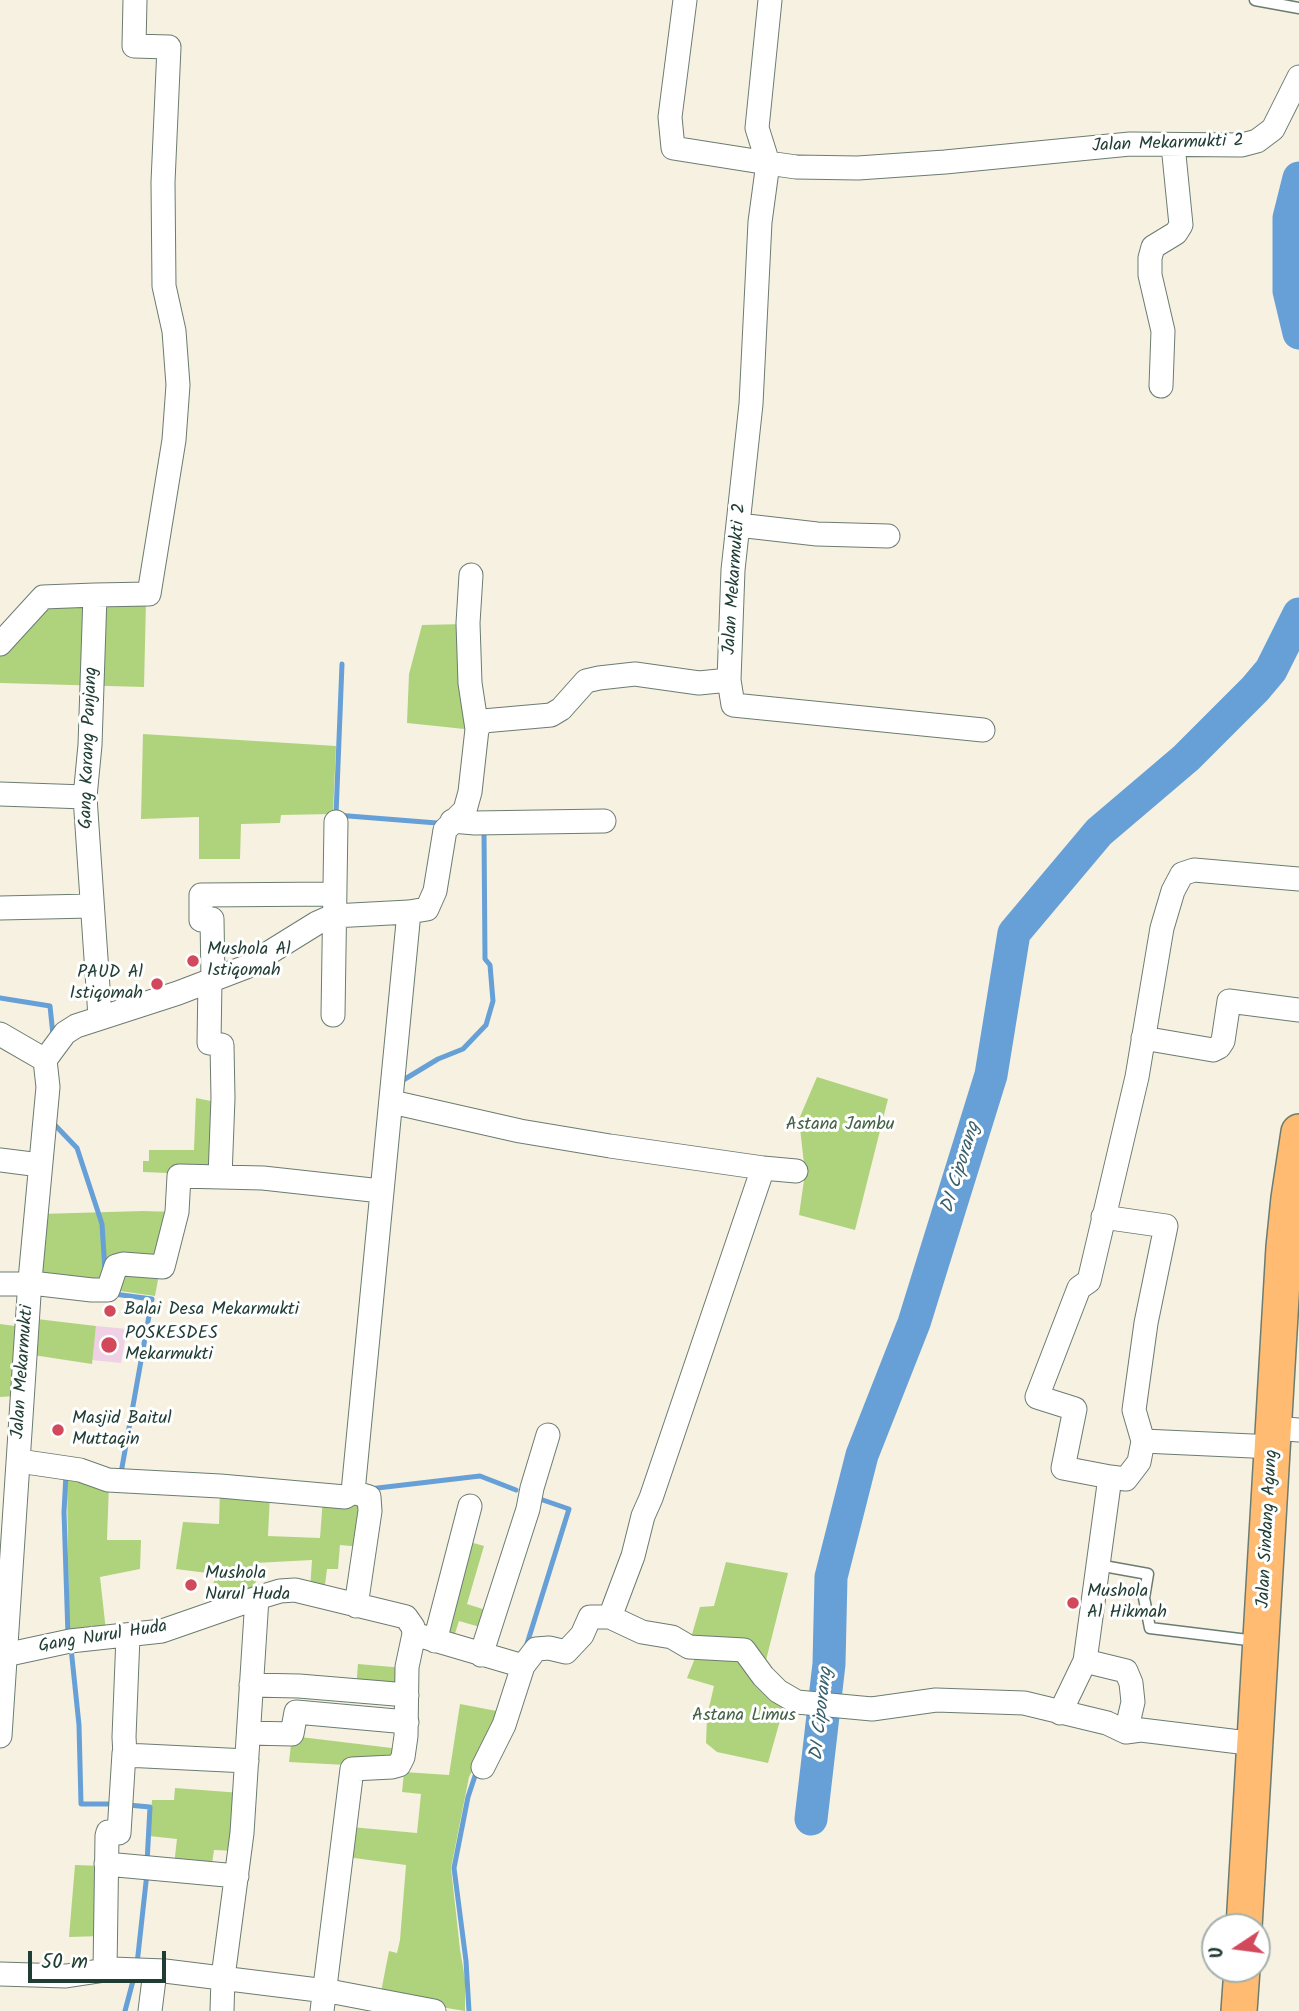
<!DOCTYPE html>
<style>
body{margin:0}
#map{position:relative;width:1299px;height:2011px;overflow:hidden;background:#f7f1e2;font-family:Kalam,sans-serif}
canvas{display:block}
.north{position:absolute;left:1201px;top:1913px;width:70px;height:70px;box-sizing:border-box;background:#fff;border:2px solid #a5b1ae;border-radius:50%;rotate:257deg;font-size:19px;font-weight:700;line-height:28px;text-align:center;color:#1f3d34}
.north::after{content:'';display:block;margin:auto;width:24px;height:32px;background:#d1495b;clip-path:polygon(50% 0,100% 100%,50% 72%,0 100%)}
.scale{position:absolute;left:28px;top:1951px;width:138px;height:32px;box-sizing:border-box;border:4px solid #1f3d34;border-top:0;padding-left:9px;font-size:21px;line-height:24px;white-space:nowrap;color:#1f3d34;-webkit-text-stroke:5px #fff;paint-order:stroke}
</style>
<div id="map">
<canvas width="1299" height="2011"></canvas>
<div class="north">U</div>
<div class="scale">50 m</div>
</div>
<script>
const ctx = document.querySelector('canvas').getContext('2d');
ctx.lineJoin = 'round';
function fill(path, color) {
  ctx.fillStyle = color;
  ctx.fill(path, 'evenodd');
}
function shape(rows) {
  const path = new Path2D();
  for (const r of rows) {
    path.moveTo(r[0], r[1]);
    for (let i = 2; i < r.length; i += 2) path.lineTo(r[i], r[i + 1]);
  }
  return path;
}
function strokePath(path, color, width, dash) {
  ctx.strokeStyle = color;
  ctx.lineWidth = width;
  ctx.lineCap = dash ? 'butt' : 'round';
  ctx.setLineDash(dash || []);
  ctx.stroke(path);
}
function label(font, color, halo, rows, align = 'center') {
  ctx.font = font + ' Kalam,sans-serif';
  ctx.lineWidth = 6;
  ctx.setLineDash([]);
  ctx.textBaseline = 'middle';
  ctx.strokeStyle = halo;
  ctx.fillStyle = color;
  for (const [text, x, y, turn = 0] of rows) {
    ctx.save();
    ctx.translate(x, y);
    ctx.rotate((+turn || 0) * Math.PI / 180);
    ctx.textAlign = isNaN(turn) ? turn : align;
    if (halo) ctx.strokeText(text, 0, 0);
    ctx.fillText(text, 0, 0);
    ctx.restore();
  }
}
fill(shape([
 [96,1326,127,1329,121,1363,92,1360]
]), '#f0d0e4');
fill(shape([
 [146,600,144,687,0,683,0,650,45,602],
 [466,624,474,730,407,723,409,674,422,625],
 [143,734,336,746,333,814,281,815,280,823,241,824,240,859,199,859,199,817,141,819],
 [817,1077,888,1099,855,1230,799,1215,805,1173,799,1119],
 [196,1098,221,1103,218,1175,143,1172,143,1161,149,1161,149,1150,194,1150],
 [143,1211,178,1212,160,1269,155,1296,36,1279,40,1214],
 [37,1319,96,1326,92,1364,33,1355],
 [0,1324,23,1327,17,1396,0,1397],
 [67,1472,109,1483,107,1540,141,1540,140,1569,100,1577,106,1631,69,1634],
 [220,1489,270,1494,268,1536,320,1538,323,1497,368,1498,362,1547,340,1545,338,1569,327,1569,324,1593,310,1590,312,1560,255,1563,256,1593,210,1609,215,1574,176,1569,183,1522,219,1524],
 [463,1540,484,1546,467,1604,492,1612,487,1629,459,1621,452,1643,437,1639],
 [726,1562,788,1573,764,1668,690,1641,700,1607,714,1606],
 [697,1653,742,1654,781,1698,783,1710,768,1763,717,1752,706,1743,707,1716,714,1686,687,1678],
 [358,1664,404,1668,403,1693,356,1689],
 [460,1704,502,1712,469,1777,451,1868,460,1949,465,1979,465,2011,380,1997,389,1951,397,1953,400,1940,406,1865,347,1857,351,1827,417,1833,421,1794,402,1792,404,1772,449,1775],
 [292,1736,400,1749,396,1760,346,1765,289,1762],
 [175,1788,241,1793,236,1851,214,1850,211,1871,174,1865,177,1839,149,1836,152,1800,174,1800],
 [75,1865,104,1866,103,1936,69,1937]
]), '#afd37c');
strokePath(shape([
 [342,664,336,815,437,823],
 [0,998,50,1006,53,1035],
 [400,1082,438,1059,463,1049,486,1025,493,1001,490,965,485,959,484,832,481,829],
 [53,1123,77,1148,102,1224,105,1271],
 [114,1294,152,1299,121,1473,119,1473],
 [66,1474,64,1512,68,1636],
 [369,1489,480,1476,516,1490],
 [526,1647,569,1509,537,1498],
 [71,1648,79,1725,81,1804,115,1804],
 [128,1805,150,1807,147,1863],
 [137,1964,147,1873],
 [125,2011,134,1977],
 [469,2011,466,1961,454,1868,468,1797,477,1770]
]), '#66a0d6', 5);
strokePath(shape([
 [1299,178,1289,218,1289,291,1299,333],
 [811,1819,829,1664,831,1577,862,1455,914,1323,991,1075,1014,933,1099,832,1186,758,1255,689,1271,670,1299,614]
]), '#66a0d6', 33);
const service = shape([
 [1255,0,1299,8],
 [1098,1565,1148,1574,1144,1598,1150,1628,1256,1641]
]);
const minor = shape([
 [685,0,670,117,673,148,768,163,757,128,770,0],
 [1161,386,1163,331,1150,275,1150,258,1153,247,1176,233,1181,225,1173,145],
 [738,525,817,534,888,536],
 [471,575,468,623,470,683,477,729],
 [95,595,149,594,174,440,178,385,174,331,164,286,163,182,169,47,134,46,135,0],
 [0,644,43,597,95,595,90,745,85,797,100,1017],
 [729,680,733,705,983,730],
 [0,794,85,797],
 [452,821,475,823,604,821],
 [0,908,91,906],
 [213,979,212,919,201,920,201,895,334,894],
 [210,980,209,1043,222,1045,223,1098,220,1177],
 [333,1015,336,822],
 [0,1034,45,1060,48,1087,30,1280,0,1736],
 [1143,1038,1213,1050,1219,1047,1223,1041,1229,1001,1299,1010],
 [45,1060,65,1033,76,1026,178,993,246,967,317,923,333,916,409,912,427,909,435,891,445,830,465,810,470,792,477,729,483,721,551,715,561,709,586,681,599,678,635,674,699,683,729,680,733,570,751,404,760,222,768,163,796,167,858,168,945,162,1130,144,1242,145,1257,141,1273,129,1299,77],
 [392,1102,520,1131,610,1146,763,1168,796,1171],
 [0,1160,40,1165],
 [763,1168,651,1498,643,1516,633,1556,610,1617,642,1632,672,1637,689,1647,744,1650,763,1676,778,1691,797,1702,872,1709,936,1700,1024,1703,1107,1723,1126,1732,1141,1730,1256,1744],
 [1103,1217,1166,1226,1146,1323,1134,1410,1143,1441],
 [0,1284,40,1284,92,1290,108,1290,116,1266,123,1264,163,1267,177,1212,179,1176,263,1178,381,1191],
 [1274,1428,1299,1430],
 [19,1461,80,1470,108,1480,220,1486,345,1497,353,1492],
 [1110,1477,1063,1468,1075,1409,1037,1397,1079,1288,1089,1281,1137,1077,1162,928,1173,891,1182,874,1194,870,1299,879],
 [356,1606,370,1511,369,1497,353,1492,409,912],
 [128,1636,124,1737,125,1755,247,1761],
 [435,1641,470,1506],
 [5,1655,70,1641,162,1631,257,1598,280,1591,295,1590,406,1617,413,1627,414,1634,523,1666,536,1649,549,1648,566,1652,582,1635,590,1617,610,1617],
 [481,1655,528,1509,532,1488,548,1435],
 [1085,1661,1126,1671,1131,1683,1133,1702,1126,1732],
 [251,1685,299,1686,407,1695],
 [1060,1713,1085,1661,1110,1477,1126,1479,1139,1462,1143,1441,1274,1447],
 [249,1733,292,1734,296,1712,407,1722],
 [483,1767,504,1725,523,1666],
 [106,1864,237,1876],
 [105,1970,107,1836,108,1832,119,1833,124,1753],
 [0,1974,66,1976,112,1969,165,1971,334,1992,434,2011],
 [150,2011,155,1971],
 [222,2011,223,1977,242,1833,257,1598],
 [322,2011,352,1769,392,1767,399,1765,403,1757,406,1736,407,1667,414,1634]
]);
const primary = shape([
 [1244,1927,1284,1247,1289,1198,1299,1132],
 [1239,2011,1242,1969]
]);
strokePath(service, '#6b7c71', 13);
strokePath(minor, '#6b7c71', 25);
strokePath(primary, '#6b7c71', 38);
strokePath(service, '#fff', 10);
strokePath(minor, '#fff', 23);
strokePath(primary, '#febb71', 35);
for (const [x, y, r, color] of [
 [193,961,7,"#d1495b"],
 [157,984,7,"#d1495b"],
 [110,1311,7,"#d1495b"],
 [109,1345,9,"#d1495b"],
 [58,1430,7,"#d1495b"],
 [191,1585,7,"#d1495b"],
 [1073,1603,7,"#d1495b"]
]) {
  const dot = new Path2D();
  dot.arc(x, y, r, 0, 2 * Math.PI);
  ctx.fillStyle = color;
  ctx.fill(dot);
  strokePath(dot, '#fff', 2.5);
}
label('18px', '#1f3d34', '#fff', [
 ["Jalan Mekarmukti 2",1168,145,-2],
 ["Jalan Mekarmukti 2",736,579,-86],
 ["Gang Karang Panjang",90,748,-88],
 ["Jalan Mekarmukti",24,1372,-86],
 ["Jalan Sindang Agung",1269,1529,-87],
 ["Gang Nurul Huda",103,1638,-9]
]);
label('18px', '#1f3d34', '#fff', [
 ["Mushola Al",207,951],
 ["Istiqomah",207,972],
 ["PAUD Al",143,974,"right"],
 ["Istiqomah",143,995,"right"],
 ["Balai Desa Mekarmukti",124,1311],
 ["POSKESDES",125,1335],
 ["Mekarmukti",125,1356],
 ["Masjid Baitul",72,1420],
 ["Muttaqin",72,1441],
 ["Mushola",205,1575],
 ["Nurul Huda",205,1596],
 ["Mushola",1087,1593],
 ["Al Hikmah",1087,1614]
], 'left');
label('18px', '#436246', '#fff', [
 ["Astana Jambu",840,1126],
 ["Astana Limus",744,1717]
]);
label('italic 19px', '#38606d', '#fff', [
 ["DI Ciporang",962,1168,-73],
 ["DI Ciporang",823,1714,-84]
]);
</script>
